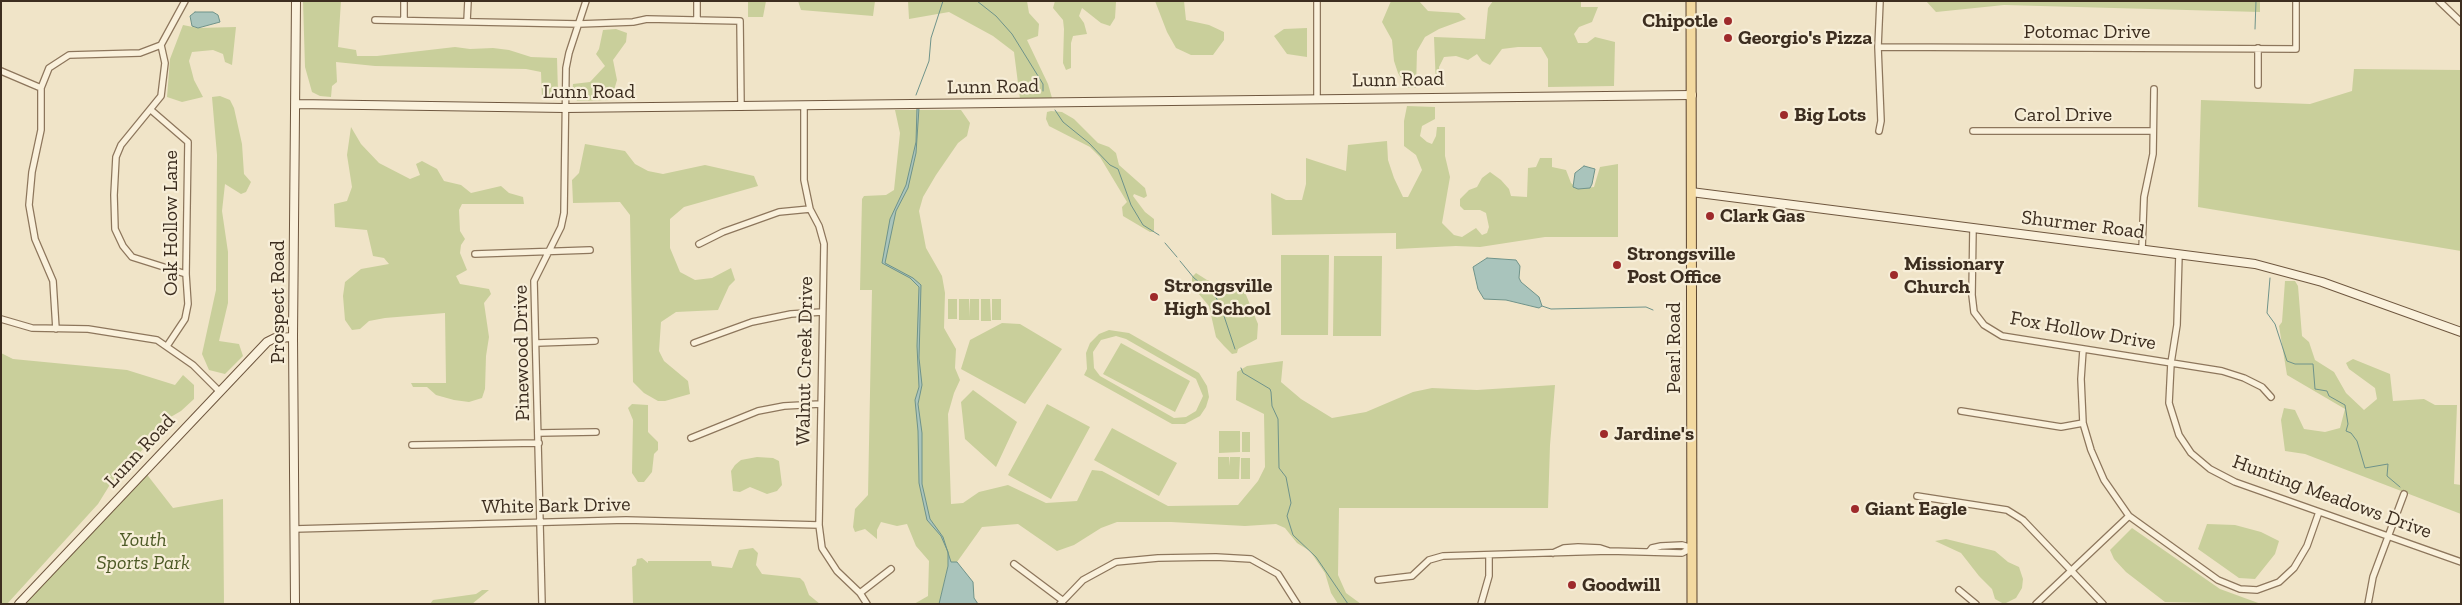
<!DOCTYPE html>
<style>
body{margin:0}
#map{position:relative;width:2462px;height:605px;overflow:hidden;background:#f0e4c8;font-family:"Zilla Slab",serif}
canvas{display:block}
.frame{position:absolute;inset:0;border:2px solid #3d2e20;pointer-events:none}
</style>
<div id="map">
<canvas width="2462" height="605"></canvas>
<div class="frame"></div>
</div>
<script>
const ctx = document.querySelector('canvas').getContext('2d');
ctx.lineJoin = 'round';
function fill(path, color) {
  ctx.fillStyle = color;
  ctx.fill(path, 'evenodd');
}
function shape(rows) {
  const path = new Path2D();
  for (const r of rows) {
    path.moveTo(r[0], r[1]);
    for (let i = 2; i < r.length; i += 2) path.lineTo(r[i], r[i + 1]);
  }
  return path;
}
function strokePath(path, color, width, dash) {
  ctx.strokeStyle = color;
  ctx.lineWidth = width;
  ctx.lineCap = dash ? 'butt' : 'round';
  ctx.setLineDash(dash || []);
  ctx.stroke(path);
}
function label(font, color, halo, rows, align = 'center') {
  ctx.font = font + ' "Zilla Slab",serif';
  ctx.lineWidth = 4.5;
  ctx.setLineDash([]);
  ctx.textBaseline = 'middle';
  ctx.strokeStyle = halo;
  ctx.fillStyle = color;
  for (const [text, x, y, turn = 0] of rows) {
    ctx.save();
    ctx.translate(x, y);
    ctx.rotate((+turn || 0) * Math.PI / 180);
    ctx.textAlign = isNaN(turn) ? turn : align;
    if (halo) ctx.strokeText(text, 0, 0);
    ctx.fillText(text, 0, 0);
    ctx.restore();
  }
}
fill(shape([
 [303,1,341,1,338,47,356,50,357,56,377,56,455,47,470,49,493,48,509,50,531,57,557,58,558,93,542,99,541,72,526,69,375,66,336,62,337,82,332,86,331,97,320,96,312,92,305,67],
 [748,1,766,1,763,17,748,17],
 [798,1,875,1,873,16,801,10],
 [908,1,1027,1,1029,13,1039,24,1038,36,1027,40,1048,84,1052,98,1020,99,1014,52,993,36,949,12,909,19],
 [1055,1,1116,2,1115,18,1110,26,1101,23,1082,8,1079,16,1084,23,1087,34,1073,36,1071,43,1071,68,1066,70,1063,63,1064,29,1063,20,1053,8],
 [1155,1,1184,1,1186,20,1209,25,1224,32,1224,40,1213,55,1191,55,1176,48,1167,32],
 [1391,1,1419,1,1428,11,1459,13,1466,19,1439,29,1425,37,1417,51,1416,88,1407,88,1398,73,1394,61,1392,40,1382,22],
 [1493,1,1581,1,1581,7,1598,7,1592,22,1579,27,1574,34,1578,43,1587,43,1595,37,1615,42,1614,86,1548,87,1548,59,1541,47,1518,47,1502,49,1490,65,1482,61,1477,54,1468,60,1456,56,1444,57,1439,67,1440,87,1436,86,1434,37,1485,39,1488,8],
 [1926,1,2260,1,2260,12,2004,5,1936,12],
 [183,25,198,28,236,27,232,65,225,62,223,54,213,50,192,52,189,61,194,80,203,97,182,102,167,97,170,59],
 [1307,28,1307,57,1287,54,1274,36,1284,29],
 [616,29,627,33,626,42,613,60,617,80,612,97,609,100,577,101,572,93,573,84,590,82,605,66,596,54,599,49,603,30],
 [2354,69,2461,70,2461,251,2198,207,2201,100,2310,104,2352,91],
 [220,96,230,100,234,108,242,144,244,174,251,182,246,192,241,194,225,184,222,211,228,252,228,303,219,341,239,344,243,356,225,374,209,370,202,354,216,290,217,155,212,97],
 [1407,106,1435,107,1435,119,1422,126,1420,136,1427,142,1432,144,1436,136,1437,127,1445,127,1445,156,1450,177,1442,223,1454,235,1462,237,1476,228,1482,235,1487,233,1489,227,1486,213,1480,210,1464,210,1460,206,1460,199,1469,190,1477,187,1482,178,1490,172,1501,180,1509,189,1511,196,1527,197,1528,168,1536,167,1540,158,1552,158,1552,167,1566,170,1571,183,1578,189,1594,187,1600,167,1618,164,1618,237,1545,237,1480,247,1456,246,1396,249,1396,233,1272,235,1271,193,1286,200,1302,200,1306,184,1306,158,1346,171,1348,145,1387,141,1388,160,1394,178,1403,197,1408,197,1422,170,1416,155,1404,146,1404,121],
 [895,110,961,110,970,123,967,136,958,143,936,175,923,197,919,211,926,248,942,276,945,293,944,328,956,349,955,368,960,380,954,393,948,414,951,504,963,503,979,492,1008,485,1046,503,1077,501,1092,470,1102,471,1168,506,1238,505,1258,481,1265,467,1264,414,1236,400,1237,372,1247,366,1283,361,1281,382,1301,399,1332,418,1366,412,1413,392,1432,388,1477,390,1555,385,1550,445,1548,508,1339,508,1338,575,1346,593,1361,604,1338,604,1331,593,1325,573,1310,551,1297,543,1285,528,1276,524,1245,526,1171,522,1117,522,1101,528,1074,545,1057,551,1018,524,982,527,957,562,949,562,939,604,914,604,928,596,929,561,916,546,907,524,897,526,881,522,877,530,877,539,865,529,855,532,853,527,855,509,868,495,872,290,860,290,862,199,864,196,886,195,894,190,900,133],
 [1051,111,1062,112,1074,119,1098,143,1109,147,1116,153,1119,165,1145,188,1147,196,1144,198,1134,194,1133,196,1145,212,1154,219,1154,232,1150,232,1123,216,1122,207,1127,202,1100,157,1090,147,1049,126,1046,119,1047,112],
 [351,127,361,144,379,163,410,179,420,175,416,164,422,161,437,169,444,181,461,185,471,193,501,186,509,193,523,197,524,204,462,204,459,210,460,231,465,239,461,245,460,253,467,270,456,276,460,284,489,289,491,294,484,303,489,337,486,356,485,389,482,398,469,402,454,400,436,395,427,387,413,387,411,383,446,383,445,313,385,318,369,321,360,329,352,330,345,320,343,296,345,282,361,269,389,264,384,258,373,256,367,230,335,227,334,204,347,201,352,187,347,155],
 [585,144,625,151,635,164,648,171,663,174,705,165,754,176,758,186,684,207,670,219,670,248,680,272,695,280,712,278,731,268,735,280,729,286,718,310,676,312,661,322,659,351,664,361,688,381,690,394,665,401,658,401,644,393,633,382,630,215,620,202,573,203,572,180,579,173],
 [1281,255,1329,255,1328,335,1281,335],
 [1334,256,1382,256,1381,336,1333,336],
 [1196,273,1207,280,1232,289,1244,290,1258,324,1257,339,1238,349,1237,353,1232,354,1224,346,1216,337,1209,306,1192,286,1192,277],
 [2285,281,2295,281,2298,286,2302,336,2309,342,2315,360,2334,372,2346,393,2364,410,2377,399,2375,388,2349,369,2346,363,2353,359,2390,374,2393,401,2424,399,2435,405,2457,405,2454,484,2461,485,2461,514,2305,454,2285,451,2281,420,2284,408,2295,410,2304,429,2325,432,2340,428,2345,409,2287,375,2279,326,2282,322],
 [948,299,957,299,957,319,948,319],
 [959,299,969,299,969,317,970,299,979,299,979,320,959,320],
 [981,299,990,299,991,321,981,321],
 [992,299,1001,299,1001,320,992,320],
 [1002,323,1020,324,1062,349,1025,404,961,369,970,340],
 [1109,330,1129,333,1199,373,1207,386,1209,397,1206,407,1200,416,1185,424,1172,424,1084,375,1087,369,1086,353,1090,343,1099,334],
 [1116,336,1126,339,1196,379,1203,396,1196,411,1186,417,1174,418,1100,376,1094,368,1093,352,1101,340],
 [1121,343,1190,381,1175,412,1103,374],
 [1,353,13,359,127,370,175,385,183,375,194,385,194,399,181,411,157,425,144,448,111,483,98,504,7,604,1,604],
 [973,390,1017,422,996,467,965,439,961,402],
 [632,404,648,405,648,432,658,442,658,450,654,454,652,472,644,482,638,482,632,473,633,420,628,408],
 [1047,404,1090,427,1051,499,1008,475],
 [1112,428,1177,463,1159,496,1094,460],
 [1219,431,1240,431,1240,452,1219,453],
 [1242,432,1250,432,1250,452,1242,452],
 [757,457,773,458,779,461,782,485,777,491,767,494,750,487,740,492,733,491,731,471,735,465,741,460],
 [1218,457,1229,457,1230,466,1230,457,1240,457,1239,479,1218,479],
 [1241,458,1250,458,1250,479,1241,479],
 [145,472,173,508,223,499,224,604,22,604],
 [2207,524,2235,525,2261,532,2279,541,2275,554,2255,579,2239,578,2198,549],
 [2132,528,2220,589,2261,604,2165,602,2126,572,2114,559,2110,550],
 [1946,539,1995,551,2008,562,2019,567,2023,579,2022,588,2016,598,2004,604,1995,599,1992,589,1979,576,1961,553,1935,541],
 [753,548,758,553,756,565,762,574,800,578,804,582,809,595,820,604,633,604,632,567,636,565,637,559,642,558,648,563,648,561,711,561,712,566,732,568,739,550],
 [482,590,489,590,472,604,430,604,433,600,476,594]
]), '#c9cf9b');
const water = shape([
 [195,12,213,12,218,15,220,22,198,28,192,26,190,16,195,12],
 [917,108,919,108,916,153,908,188,896,211,885,263,913,278,921,285,919,358,922,385,918,404,922,433,922,484,930,519,943,537,951,562,957,562,973,582,974,598,978,604,939,604,948,566,948,552,941,536,927,520,919,483,918,431,915,400,919,387,917,346,919,287,910,278,882,263,890,219,906,185,916,142,917,108],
 [1584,166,1595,169,1592,184,1590,188,1578,189,1573,187,1575,173,1584,166],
 [1487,258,1516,260,1520,266,1519,278,1521,282,1539,297,1542,306,1539,308,1506,300,1484,299,1478,289,1473,267,1487,258]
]);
fill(water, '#a9c4bc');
strokePath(water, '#6f938a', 1);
strokePath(shape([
 [977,1,996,16,1012,34,1043,84,1043,91],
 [2255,29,2256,1],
 [916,95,929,61,931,38,943,1],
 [1055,110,1063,122,1089,143,1110,165,1118,169,1131,205,1143,225,1159,235],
 [1165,243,1177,257],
 [1180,261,1194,278,1213,293,1220,304,1235,349],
 [2270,278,2267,313,2275,324,2287,361,2295,364,2313,364,2315,389,2327,391,2329,396,2345,405,2348,424,2346,431,2351,433,2357,441,2365,468,2388,464,2387,476,2400,487],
 [1542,306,1551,309,1646,307,1653,310],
 [1241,368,1243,373,1270,389,1271,392,1272,406,1278,419,1279,468,1286,477,1291,503,1287,516,1293,535,1316,557,1348,604]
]), '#6f938a', 1);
const street = shape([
 [404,1,404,20],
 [2439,1,2461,22],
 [697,19,697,1],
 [375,20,579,24,633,22,647,19,740,21,741,107],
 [467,21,468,1],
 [161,45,165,63,161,96,121,145,116,157,114,195,115,229,123,246,132,257,186,274],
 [1878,47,2296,49,2296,1],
 [2258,48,2258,85],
 [1,71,41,88],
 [1317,98,1317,1],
 [804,106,804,180,810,209,819,226,824,244,819,525,822,548,837,571,860,593,867,604],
 [151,110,188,142,186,274,188,304,185,319,167,346],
 [1879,131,1881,121,1878,47,1880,1],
 [1973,131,2153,131],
 [1973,228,1972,295,1974,312,1984,325,2002,336,2222,371,2244,378,2262,387,2271,397],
 [699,244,723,232,779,212,810,209],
 [2142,249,2144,197,2153,154,2154,89],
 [475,254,590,250],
 [2179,254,2177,325,2171,363,2169,403,2179,435,2191,453,2210,469,2235,482,2461,562],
 [1,319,32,328,88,329,157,340,193,365,219,391],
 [56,329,53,281,35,239,29,205,32,172,41,130,41,88,49,68,69,55,140,53,161,45,185,1],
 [537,343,595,341],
 [694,343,752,322,791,314,822,312],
 [2083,350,2081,379,2083,423,2091,450,2104,480,2129,516,2218,580,2240,589,2257,590,2279,582,2294,568,2307,546,2319,512],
 [1961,411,2061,427,2083,423],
 [539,433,596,432],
 [691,438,758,411,784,406,820,404],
 [412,445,539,443],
 [1917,496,2007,510,2023,520,2103,604],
 [294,529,626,520,819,525],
 [1649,552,1652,548,1661,546,1682,545,1692,548],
 [1553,553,1564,548,1578,547,1600,548,1609,551],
 [1014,564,1062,600],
 [1378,580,1412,576,1429,560,1443,556,1609,551,1682,553,1692,548],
 [1959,590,1976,604],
 [860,593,891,569],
 [542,604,534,281,561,227,564,213,566,68,569,53,586,1],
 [1060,604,1083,580,1116,562,1158,558,1216,557,1251,559,1278,574,1297,604],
 [1481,604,1489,576,1489,555],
 [2036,604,2129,516],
 [2368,604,2373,577,2404,494]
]);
const secondary = shape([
 [296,104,565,108,1692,95],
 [1691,192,2255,264,2322,282,2461,332],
 [19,604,267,342,275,338,293,337],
 [295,604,293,337,296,1]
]);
const primary = shape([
 [1691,1,1692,604]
]);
strokePath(street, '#8d765c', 8);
strokePath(secondary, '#6f573f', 10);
strokePath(primary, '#5b4430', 11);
strokePath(street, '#faf1dc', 5.5);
strokePath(secondary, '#faf1dc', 8);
strokePath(primary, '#f3d9a0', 9);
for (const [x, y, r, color] of [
 [1728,21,5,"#9e2a2b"],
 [1728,38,5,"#9e2a2b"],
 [1784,115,5,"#9e2a2b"],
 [1710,216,5,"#9e2a2b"],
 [1617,265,5,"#9e2a2b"],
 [1894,275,5,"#9e2a2b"],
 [1154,297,5,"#9e2a2b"],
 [1604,434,5,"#9e2a2b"],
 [1855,509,5,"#9e2a2b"],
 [1572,585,5,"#9e2a2b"]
]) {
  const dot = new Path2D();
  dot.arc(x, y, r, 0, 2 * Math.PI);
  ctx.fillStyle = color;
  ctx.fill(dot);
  strokePath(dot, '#f7eed8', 2);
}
label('bold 20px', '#3d2e20', '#f7eed8', [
 ["Chipotle",1718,21,"right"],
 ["Georgio's Pizza",1738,38],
 ["Big Lots",1794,115],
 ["Clark Gas",1720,216],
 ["Strongsville",1627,254],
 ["Post Office",1627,277],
 ["Missionary",1904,264],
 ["Church",1904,287],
 ["Strongsville",1164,286],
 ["High School",1164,309],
 ["Jardine's",1614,434],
 ["Giant Eagle",1865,509],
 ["Goodwill",1582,585]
], 'left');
label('20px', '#3d2e20', '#f7eed8', [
 ["Potomac Drive",2087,32],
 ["Lunn Road",1398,80,-1],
 ["Lunn Road",993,87,-1],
 ["Lunn Road",589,92],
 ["Carol Drive",2063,115],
 ["Oak Hollow Lane",171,223,-90],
 ["Shurmer Road",2083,225,7],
 ["Prospect Road",278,302,-90],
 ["Fox Hollow Drive",2083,331,10],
 ["Pearl Road",1674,348,-90],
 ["Pinewood Drive",522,353,-91],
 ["Walnut Creek Drive",805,361,-89],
 ["Lunn Road",140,451,-47],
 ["Hunting Meadows Drive",2332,497,20],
 ["White Bark Drive",556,506,-1]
]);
label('italic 20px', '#4d5a26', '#f7eed8', [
 ["Youth",143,540],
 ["Sports Park",143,563]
]);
</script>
